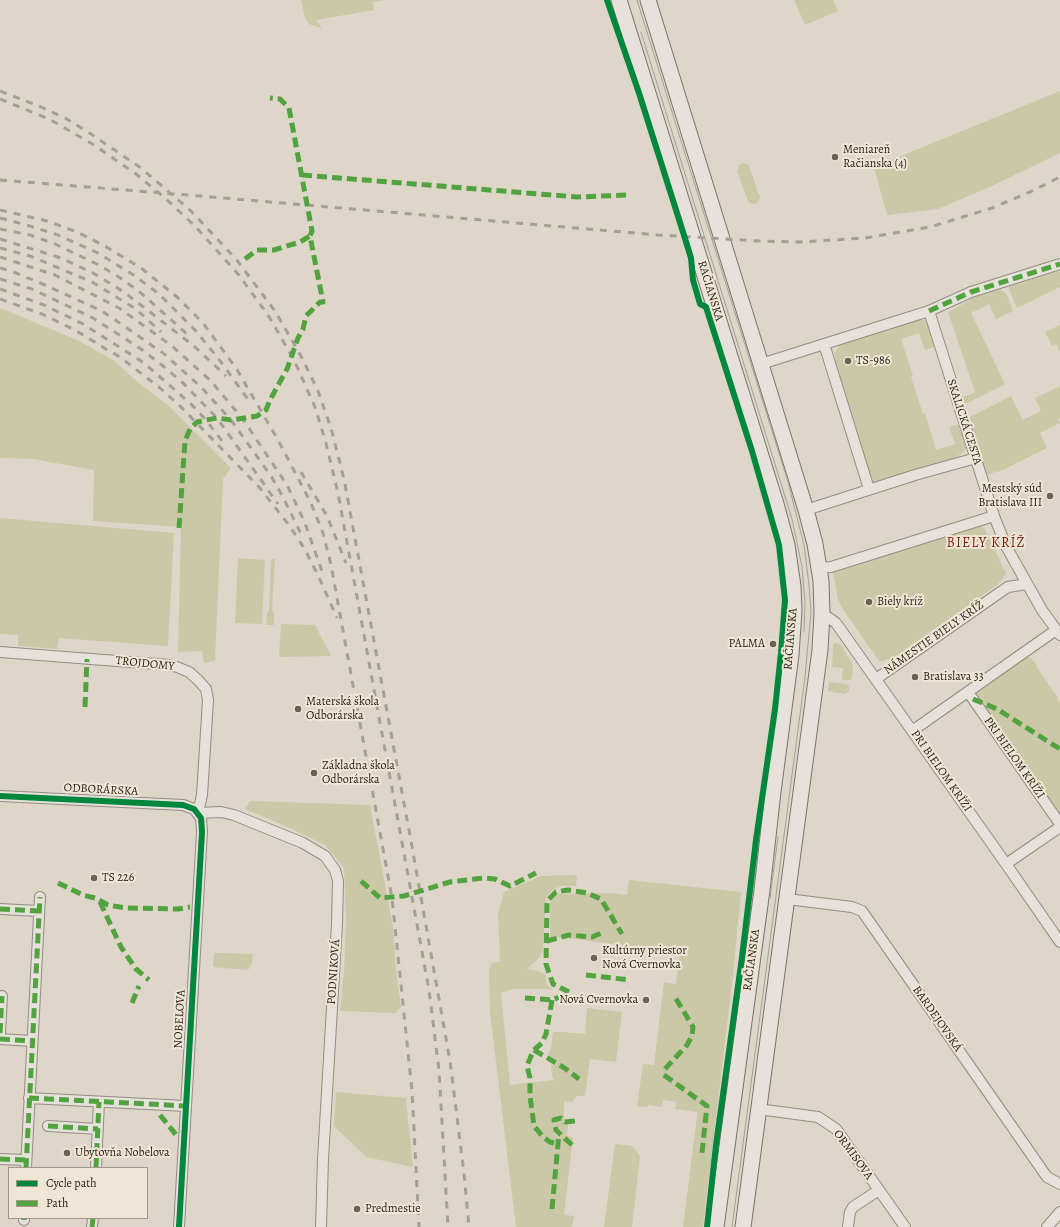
<!DOCTYPE html>
<meta charset="utf-8">
<style>
body{margin:0}
#map{position:relative;width:1060px;height:1227px;overflow:hidden;background:#ded6c8;font-family:Alegreya,serif}
canvas{display:block}
.legend{position:absolute;left:8px;top:1167px;width:140px;height:52px;box-sizing:border-box;background:#efe6d6;border:1px solid #a1988a;margin:0;padding:5px 7px;list-style:none;font-size:12px;color:#2d2317}
.legend li{display:flex;align-items:center;gap:8px;height:20px}
.legend b{width:20px;border:1px solid #a1988a}
</style>
<div id="map">
<canvas width="1060" height="1227"></canvas>
<ul class="legend">
<li><b style="height:5px;background:#00873e"></b>Cycle path</li>
<li><b style="height:5px;background:#52a240"></b>Path</li>
</ul>
</div>
<script>
const ctx = document.querySelector('canvas').getContext('2d');
ctx.lineJoin = 'round';
function fill(path, color) {
  ctx.fillStyle = color;
  ctx.fill(path, 'evenodd');
}
function shape(rows) {
  const path = new Path2D();
  for (const r of rows) {
    path.moveTo(r[0], r[1]);
    for (let i = 2; i < r.length; i += 2) path.lineTo(r[i], r[i + 1]);
  }
  return path;
}
function strokePath(path, color, width, dash) {
  ctx.strokeStyle = color;
  ctx.lineWidth = width;
  ctx.lineCap = dash ? 'butt' : 'round';
  ctx.setLineDash(dash || []);
  ctx.stroke(path);
}
function label(font, color, halo, rows, align = 'center') {
  ctx.font = font + ' Alegreya,serif';
  ctx.lineWidth = 4;
  ctx.setLineDash([]);
  ctx.textBaseline = 'middle';
  ctx.strokeStyle = halo;
  ctx.fillStyle = color;
  for (const [text, x, y, turn = 0] of rows) {
    ctx.save();
    ctx.translate(x, y);
    ctx.rotate((+turn || 0) * Math.PI / 180);
    ctx.textAlign = isNaN(turn) ? turn : align;
    if (halo) ctx.strokeText(text, 0, 0);
    ctx.fillText(text, 0, 0);
    ctx.restore();
  }
}
fill(shape([
 [301,0,386,0,373,2,374,10,316,20,322,28,317,27,309,24,305,18],
 [794,0,833,0,838,11,805,25],
 [1060,91,1060,153,994,185,938,209,887,215,874,167],
 [743,163,749,165,758,193,760,196,759,201,757,203,752,204,748,201,737,171,740,164],
 [1057,271,1060,272,1060,287,1017,308,1009,289,1009,286],
 [1000,289,1007,295,1013,311,996,319,989,304,971,313,1005,384,967,403,963,403,961,398,975,392,948,312,975,297],
 [0,308,77,340,113,360,139,383,169,406,231,468,223,479,215,661,204,663,202,651,178,652,181,527,93,521,94,470,33,459,0,458],
 [917,320,924,320,929,323,937,346,925,350,919,333,901,339,913,376,911,377,923,414,925,413,936,450,955,444,949,427,962,423,969,444,966,449,957,457,872,483,835,364,835,352,840,344],
 [1060,325,1060,352,1056,344,1052,346,1045,332],
 [1060,386,1060,418,1058,419,1060,423,1040,433,1047,448,999,472,997,471,988,475,986,474,976,445,968,418,1011,396,1023,420,1041,411,1035,398],
 [0,518,174,533,168,646,59,638,57,649,18,646,18,635,0,634],
 [977,525,984,528,1006,573,1002,580,996,586,890,660,889,659,882,661,879,661,844,611,838,600,833,571],
 [238,558,265,560,262,624,235,623],
 [271,559,275,559,272,611,274,612,274,625,266,625,267,612,269,611],
 [281,624,315,625,331,656,279,657],
 [836,643,841,645,853,665,852,678,850,680,842,680,843,668,832,667,833,647,833,644],
 [1026,657,1031,658,1037,665,1036,666,1058,698,1057,699,1060,703,1060,818,976,696,976,693],
 [829,682,846,684,849,686,849,691,845,694,828,691],
 [250,801,370,805,393,927,396,971,401,1007,396,1013,340,1011,344,972,346,919,344,868,325,845,292,829,245,809],
 [577,875,576,886,561,886,551,891,546,898,543,949,541,956,527,969,535,970,546,975,546,984,552,989,514,989,501,993,510,1085,554,1080,552,1076,551,1066,556,1061,550,1059,548,1053,551,1049,553,1032,562,1032,585,1034,587,1008,622,1012,616,1062,590,1059,585,1096,577,1096,572,1102,564,1101,564,1120,568,1121,567,1136,573,1137,564,1215,574,1216,572,1227,516,1227,490,1012,489,970,491,964,500,961,498,914,504,892,541,876],
 [629,880,741,892,733,974,703,1227,683,1227,695,1132,698,1112,675,1109,676,1102,663,1100,662,1107,648,1105,648,1107,637,1106,643,1064,654,1065,664,982,676,984,680,953,567,938,550,937,550,902,559,894,612,893,627,895],
 [214,953,253,954,252,963,248,970,213,967],
 [336,1092,406,1098,413,1167,366,1157,334,1126],
 [615,1144,632,1146,640,1156,632,1227,604,1227]
]), '#cbc8a8');
const street = shape([
 [929,311,994,516,1006,546,1016,564,1042,610,1060,635],
 [824,344,869,489],
 [761,364,929,311,971,292,1060,264],
 [806,510,915,475,976,458],
 [819,568,831,567,994,516],
 [822,613,836,623,1006,864,1060,942],
 [0,652,169,665,177,667,189,672,198,680,206,689,208,700,202,795,198,813],
 [876,679,1002,591,1008,587,1027,584],
 [968,692,1060,824],
 [912,731,1056,630],
 [0,796,183,805,194,809,201,818,202,832,179,1227],
 [198,813,221,812,234,815,303,843,325,856,335,870,338,881,337,924,323,1159,321,1227],
 [1006,864,1060,827],
 [787,899,852,907,862,911,1047,1177,1060,1184],
 [0,909,39,911],
 [0,1033,2,996],
 [0,1039,32,1041],
 [29,1098,186,1106],
 [758,1109,818,1117,836,1129,905,1227],
 [48,1126,98,1129],
 [0,1159,26,1160],
 [26,1168,40,897],
 [96,1168,99,1102],
 [24,1220,24,1218],
 [92,1227,93,1218],
 [848,1227,850,1212,853,1207,879,1190],
 [1047,1227,1060,1212]
]);
const secondary = shape([
 [619,0,776,504,787,545,793,586,794,611,791,655,773,792,762,890,716,1227],
 [648,0,806,510,815,544,821,581,822,613,820,650,743,1227]
]);
strokePath(street, '#928c82', 12);
strokePath(secondary, '#79736a', 17);
strokePath(street, '#e6e2db', 10);
strokePath(secondary, '#e6e2db', 15);
strokePath(shape([
 [637,0,788,482,804,545,809,585,811,612,805,677,732,1227],
 [641,32,792,519,802,567,805,603,804,632],
 [770,898,778,837]
]), '#a4a099', 1);
strokePath(shape([
 [0,91,41,107,65,118,88,132,141,168,191,211,236,259,275,311,301,356,318,391,331,428,344,479,411,841,450,1061,464,1173,469,1227],
 [0,99,49,119,94,145,136,174,166,199,195,226,238,274,268,315,294,360,315,407,326,443,338,493,429,990,439,1070,448,1227],
 [0,180,200,196,658,235,759,241,800,242,865,238,930,227,992,208,1032,191,1060,177],
 [0,210,47,221,77,232,103,245,141,268,177,297,203,323,236,368,278,440,311,503,323,533,331,565,392,898,412,1091,419,1227],
 [0,218,30,226,58,235,98,253,135,276,159,294,195,330,218,358,250,402],
 [0,229,30,235,55,244,97,264,119,277,141,293,187,334],
 [0,239,61,258,93,273,124,292,194,346,226,376],
 [0,248,30,256,92,282,136,309,161,332],
 [0,257,55,275,119,308,172,346,210,380,242,418,287,485,305,523,324,577],
 [0,268,11,271,45,285,102,311,163,353,201,387,231,420,271,476,283,497,302,536],
 [0,279,32,289,93,318,141,349,163,366,183,383,217,418,278,504],
 [0,289,44,305,83,324,144,363,191,404,206,420,225,445],
 [0,299,42,314,75,330,106,349,120,357,160,388,180,406,259,487,289,525,304,548,317,573,337,618],
 [301,472,327,516,346,563]
]), '#a4a099', 3, [7, 7]);
strokePath(shape([
 [302,175,577,197,629,195],
 [245,259,257,250,274,250,300,242,310,236],
 [929,311,971,292,1060,264],
 [179,528,185,441,190,429,197,422,206,420,217,418,231,420,257,416,266,410,270,400,287,369,298,338,303,329,306,316,320,302,323,302,310,236,312,231,289,108,280,99,270,98],
 [973,699,997,709,1060,749],
 [85,707,87,659],
 [361,881,380,898,404,896,450,882,483,878,495,879,510,886,536,873],
 [58,883,83,895,95,898,108,905,126,908,178,909,190,907],
 [100,902,121,947,136,969,149,980],
 [0,909,39,911],
 [547,941,569,935,592,937,604,932],
 [586,975,630,980],
 [569,992,553,984,546,964,547,901,556,892,568,890,587,893,601,899,622,934],
 [525,998,552,1000,562,996,568,996],
 [552,1000,546,1034,542,1043,534,1050,531,1056,527,1066,530,1078,530,1096,534,1126,543,1137,550,1142,558,1144],
 [132,1003,139,986],
 [0,1033,2,996],
 [0,1039,32,1041],
 [534,1050,563,1067,579,1079],
 [665,1069,687,1045,692,1036,693,1027,675,997],
 [664,1075,707,1106,702,1153],
 [29,1098,186,1106],
 [160,1115,177,1136],
 [48,1126,98,1129],
 [572,1145,556,1130,554,1120,561,1118,565,1122,575,1121],
 [0,1159,26,1160],
 [26,1168,40,897],
 [96,1168,99,1102],
 [552,1209,559,1133],
 [24,1220,24,1218],
 [92,1227,93,1218]
]), '#52a240', 5, [10, 5]);
strokePath(shape([
 [607,0,639,93,683,232,691,258,693,280,700,304,706,307,752,451,779,545,785,600,781,653,775,709,756,840,742,957,716,1145,707,1227],
 [0,796,183,805,194,809,201,818,202,832,179,1227]
]), '#00873e', 6);
for (const [x, y, r, color] of [
 [835,157,4,"#6b6255"],
 [848,361,4,"#6b6255"],
 [1050,496,4,"#6b6255"],
 [869,602,4,"#6b6255"],
 [773,644,4,"#6b6255"],
 [915,677,4,"#6b6255"],
 [298,709,4,"#6b6255"],
 [314,773,4,"#6b6255"],
 [94,878,4,"#6b6255"],
 [594,958,4,"#6b6255"],
 [646,1000,4,"#6b6255"],
 [67,1153,4,"#6b6255"],
 [357,1209,4,"#6b6255"]
]) {
  const dot = new Path2D();
  dot.arc(x, y, r, 0, 2 * Math.PI);
  ctx.fillStyle = color;
  ctx.fill(dot);
  strokePath(dot, '#efe6d6', 1.5);
}
label('12px', '#2d2317', '#efe6d6', [
 ["Meniareň",843,150],
 ["Račianska (4)",843,164],
 ["TS-986",856,361],
 ["Mestský súd",1042,489,"right"],
 ["Bratislava III",1042,503,"right"],
 ["Biely kríž",877,602],
 ["PALMA",765,644,"right"],
 ["Bratislava 33",923,677],
 ["Materská škola",306,702],
 ["Odborárska",306,716],
 ["Základna škola",322,766],
 ["Odborárska",322,780],
 ["TS 226",102,878],
 ["Kultúrny priestor",602,951],
 ["Nová Cvernovka",602,965],
 ["Nová Cvernovka",638,1000,"right"],
 ["Ubytovňa Nobelova",75,1153],
 ["Predmestie",365,1209]
], 'left');
label('12px', '#2d2317', '#efe6d6', [
 ["RAČIANSKA",710,291,73],
 ["SKALICKÁ CESTA",964,422,72],
 ["NÁMESTIE BIELY KRÍŽ",934,638,-35],
 ["RAČIANSKA",791,639,-85],
 ["TROJDOMY",145,664,6],
 ["PRI BIELOM KRÍŽI",1014,758,55],
 ["PRI BIELOM KRÍŽI",941,771,55],
 ["ODBORÁRSKA",101,790,3],
 ["RAČIANSKA",752,960,-82],
 ["PODNIKOVÁ",334,972,-86],
 ["NOBELOVA",180,1019,-87],
 ["BARDEJOVSKÁ",937,1019,55],
 ["ORMISOVA",853,1155,54]
]);
ctx.letterSpacing = '1px';
label('14px', '#7a1f14', '#efe6d6', [
 ["BIELY KRÍŽ",986,544]
]);
ctx.letterSpacing = '0px';
</script>
